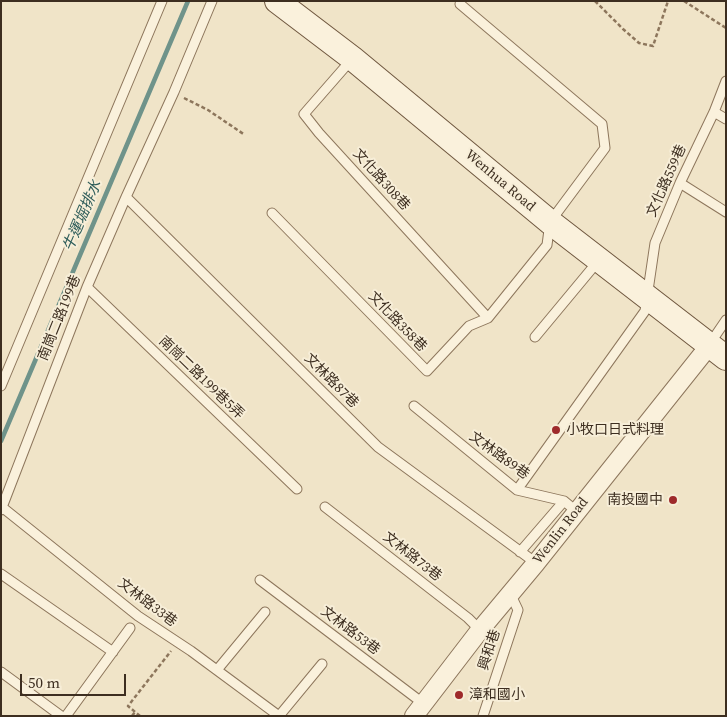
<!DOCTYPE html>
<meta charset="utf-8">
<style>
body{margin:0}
#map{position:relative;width:727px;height:717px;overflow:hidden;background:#f0e4c8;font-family:"Source Serif 4",serif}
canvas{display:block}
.frame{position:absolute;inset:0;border:2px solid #3d2e20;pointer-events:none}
.scale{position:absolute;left:20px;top:674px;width:106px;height:22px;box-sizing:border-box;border:2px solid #3d2e20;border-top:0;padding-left:6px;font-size:15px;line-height:18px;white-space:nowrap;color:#3d2e20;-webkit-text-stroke:4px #f7eed8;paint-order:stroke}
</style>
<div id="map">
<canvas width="727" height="717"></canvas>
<div class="frame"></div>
<div class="scale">50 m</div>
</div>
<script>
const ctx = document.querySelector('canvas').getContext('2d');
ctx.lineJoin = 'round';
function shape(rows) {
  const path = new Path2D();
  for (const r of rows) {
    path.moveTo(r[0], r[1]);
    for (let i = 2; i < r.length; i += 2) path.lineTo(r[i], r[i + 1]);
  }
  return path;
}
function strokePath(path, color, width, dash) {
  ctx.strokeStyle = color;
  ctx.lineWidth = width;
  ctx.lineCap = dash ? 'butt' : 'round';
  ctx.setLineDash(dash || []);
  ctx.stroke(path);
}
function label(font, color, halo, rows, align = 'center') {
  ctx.font = font + ' "Source Serif 4","Noto Sans TC",serif';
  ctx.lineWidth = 4;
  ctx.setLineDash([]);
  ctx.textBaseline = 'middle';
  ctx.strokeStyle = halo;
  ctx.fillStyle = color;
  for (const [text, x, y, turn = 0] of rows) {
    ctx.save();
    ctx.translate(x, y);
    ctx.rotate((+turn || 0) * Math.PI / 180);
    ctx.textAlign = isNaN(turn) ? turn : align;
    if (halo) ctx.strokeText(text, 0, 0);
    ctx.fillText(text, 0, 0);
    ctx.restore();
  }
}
strokePath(shape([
 [1,441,188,1]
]), '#6f938a', 4.5);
const lane = shape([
 [352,59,304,114,319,133,488,318],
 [714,112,726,119],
 [680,183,726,212],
 [126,197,378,447,536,563],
 [272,213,427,371,469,326,488,318,547,245,550,222,605,148,602,124,460,4],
 [87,287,297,489],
 [535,337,599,260],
 [709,345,726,320],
 [1,386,162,1],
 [414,406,517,490,564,501,576,511],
 [517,490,645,311,655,243,680,183,714,112,726,81],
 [2,507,138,616,191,651,279,716],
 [325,507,468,618,480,630],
 [1,510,87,287,126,197,174,92,212,1],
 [520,552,564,501],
 [1,574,113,652],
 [260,580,424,704],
 [217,670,265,612],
 [1,672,61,716],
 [66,716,130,628],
 [279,716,322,664],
 [483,716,518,610,510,593]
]);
const street = shape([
 [414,716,480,630,536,563,709,346]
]);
const secondary = shape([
 [277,1,352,58,550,222,726,358]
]);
strokePath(lane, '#8d765c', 11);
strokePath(street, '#8d765c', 20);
strokePath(secondary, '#6f573f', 26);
strokePath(shape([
 [595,1,623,29,639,43,653,46,668,1],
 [684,1,726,28],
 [184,98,208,110,245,135],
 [132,716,135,712],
 [140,716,128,706,171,651]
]), '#8d765c', 2.5, [4, 2.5]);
strokePath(lane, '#faf1dc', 9);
strokePath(street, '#faf1dc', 18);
strokePath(secondary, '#faf1dc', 24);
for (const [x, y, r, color] of [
 [556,430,5,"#9e2a2b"],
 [673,500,5,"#9e2a2b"],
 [459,695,5,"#9e2a2b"]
]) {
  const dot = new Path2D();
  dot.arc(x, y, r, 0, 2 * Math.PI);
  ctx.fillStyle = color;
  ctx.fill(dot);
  strokePath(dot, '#f7eed8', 2);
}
label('14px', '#3d2e20', '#f7eed8', [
 ["文化路308巷",381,180,48],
 ["Wenhua Road",500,181,40],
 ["文化路559巷",667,181,-66],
 ["南崗二路199巷",60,318,-68],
 ["文化路358巷",397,322,46],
 ["南崗二路199巷5弄",201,378,44],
 ["文林路87巷",331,381,45],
 ["文林路89巷",499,456,36],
 ["Wenlin Road",561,531,-52],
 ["文林路73巷",412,557,38],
 ["文林路33巷",147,603,37],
 ["文林路53巷",350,631,37],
 ["興和巷",490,650,-72]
]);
label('14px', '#3d2e20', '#f7eed8', [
 ["小牧口日式料理",566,430],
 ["南投國中",663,500,"right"],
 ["漳和國小",469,695]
], 'left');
label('italic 15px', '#2f5d5a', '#f7eed8', [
 ["牛運堀排水",83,216,-67]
]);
</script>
